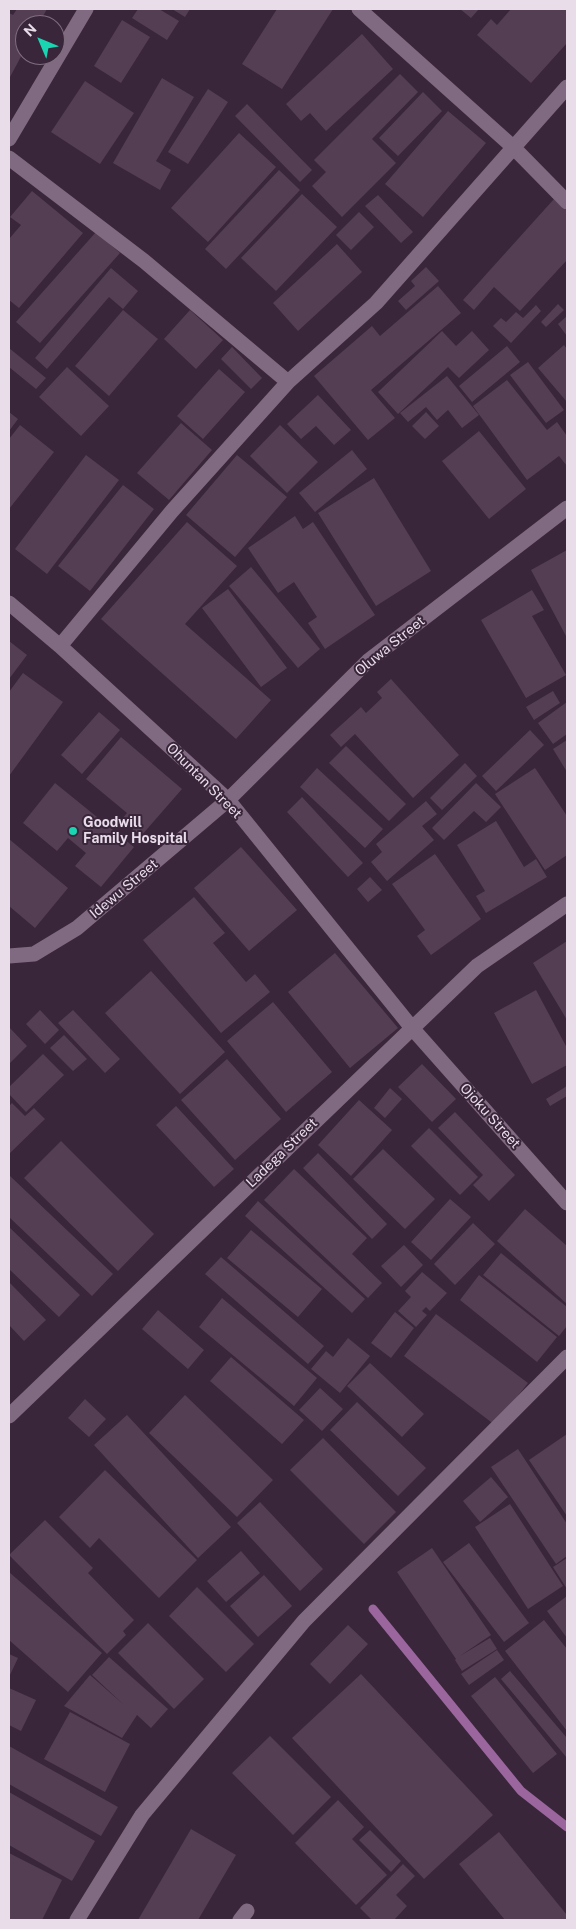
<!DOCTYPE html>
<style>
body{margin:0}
#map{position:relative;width:576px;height:1929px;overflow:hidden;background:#3a263b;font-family:"Public Sans",sans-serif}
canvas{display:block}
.frame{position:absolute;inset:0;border:10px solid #e9ddea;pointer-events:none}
.north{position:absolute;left:15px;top:15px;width:50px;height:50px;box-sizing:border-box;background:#3a263b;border:1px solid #806f81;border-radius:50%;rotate:315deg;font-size:14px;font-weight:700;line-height:20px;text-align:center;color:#e9ddea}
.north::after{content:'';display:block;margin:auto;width:18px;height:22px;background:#1ad5b2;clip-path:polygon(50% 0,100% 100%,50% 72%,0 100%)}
</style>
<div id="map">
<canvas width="576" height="1929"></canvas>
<div class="frame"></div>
<div class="north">N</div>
</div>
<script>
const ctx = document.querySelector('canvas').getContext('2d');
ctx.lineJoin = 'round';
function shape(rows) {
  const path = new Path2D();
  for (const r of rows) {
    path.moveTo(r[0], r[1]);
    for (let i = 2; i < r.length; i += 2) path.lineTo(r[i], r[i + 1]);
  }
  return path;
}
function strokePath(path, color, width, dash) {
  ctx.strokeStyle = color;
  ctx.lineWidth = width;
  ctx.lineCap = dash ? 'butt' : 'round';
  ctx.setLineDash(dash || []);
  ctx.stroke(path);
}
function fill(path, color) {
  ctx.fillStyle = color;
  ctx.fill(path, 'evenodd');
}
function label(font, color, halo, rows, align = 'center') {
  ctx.font = font + ' "Public Sans",sans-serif';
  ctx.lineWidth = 4;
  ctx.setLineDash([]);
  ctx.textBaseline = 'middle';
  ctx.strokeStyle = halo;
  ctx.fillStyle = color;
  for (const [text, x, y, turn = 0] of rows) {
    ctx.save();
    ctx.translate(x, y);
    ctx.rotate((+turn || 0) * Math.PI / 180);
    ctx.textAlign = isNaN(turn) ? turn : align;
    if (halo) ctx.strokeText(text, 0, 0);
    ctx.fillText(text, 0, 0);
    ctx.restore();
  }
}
strokePath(shape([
 [373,1609,521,1791,567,1827]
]), '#9a669d', 9);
fill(shape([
 [17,9,47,9,38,25,25,25,25,49,9,79,9,13,13,15],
 [138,9,159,9,179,21,167,40,132,18],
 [172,9,190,9,185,17],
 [277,9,333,9,282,89,242,64],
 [460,9,479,9,471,18],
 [511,9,567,9,567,43,531,83,477,35,491,19,497,25],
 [122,20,150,37,121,83,94,66],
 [362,34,393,69,326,131,310,113,301,121,286,104],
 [400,74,418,92,372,139,396,163,342,217,312,186,326,172,314,160],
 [162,78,194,97,156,161,171,170,160,190,113,163],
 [85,81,134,113,100,164,51,132],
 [208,89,228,102,188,164,168,152],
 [423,92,442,111,398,156,379,138],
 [247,104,312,170,300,182,235,116],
 [448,111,486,143,423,217,385,184],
 [239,133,276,167,208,242,171,208],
 [279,170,300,190,226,269,205,249],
 [32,191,83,233,19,308,9,300,9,239,21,225,10,217],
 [302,194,337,227,276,291,241,258],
 [378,195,413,232,401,243,365,206],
 [554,199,567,211,567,260,520,311,494,287,474,310,463,300],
 [359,212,374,227,351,250,336,235],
 [96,232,120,253,40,343,16,322],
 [337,244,362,272,298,331,273,303],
 [426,267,439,281,406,310,398,301,415,286,411,281],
 [111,268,138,291,123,309,109,297,47,369,35,358],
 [438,286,461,313,371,390,395,418,368,440,314,376,372,326,380,336],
 [558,304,564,310,546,327,541,322],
 [536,305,541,311,511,343,493,326,501,318,506,322,516,312,523,318],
 [123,310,158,339,109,396,75,366],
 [190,310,223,340,196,369,164,339],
 [567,316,567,336,558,324],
 [442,331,456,346,472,331,489,350,459,378,448,367,398,414,378,392],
 [564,345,567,349,567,402,538,368],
 [507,346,520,362,472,402,459,386],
 [232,347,262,378,251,389,221,359],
 [9,348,46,378,36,389,9,367],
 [528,362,564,410,546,423,510,375],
 [67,367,109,406,81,436,39,397],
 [219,369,245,392,203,439,177,416],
 [447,376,479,415,462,428,448,410,437,420,426,407,408,422,400,413],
 [507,380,547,430,557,422,567,436,567,466,559,456,527,480,473,406],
 [318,395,351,430,334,445,316,426,301,439,287,424],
 [9,412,18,419,9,431],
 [426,412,439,426,425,439,412,426],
 [181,423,212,450,169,500,137,473],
 [20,425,54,452,9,509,9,439],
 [280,425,318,462,287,493,250,456],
 [479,431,526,489,489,519,442,461],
 [352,450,367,469,315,512,299,493],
 [86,455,119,480,47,574,15,549],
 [237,455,287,497,235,557,186,515],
 [374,478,431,571,376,606,318,513],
 [123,485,154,509,90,591,58,566],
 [295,516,303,529,313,522,375,615,325,649,308,623,317,617,294,582,278,593,248,548],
 [187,522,237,566,185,624,271,700,236,739,101,619],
 [567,550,567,638,531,570],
 [251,567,320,649,298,668,229,586],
 [228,589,287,668,261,687,202,608],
 [532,590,544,610,532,616,566,675,526,698,481,620],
 [9,641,27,655,9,679],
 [23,673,63,702,9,776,9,692],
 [391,679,459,755,413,798,355,734,341,747,330,735,361,707,366,713,382,698,377,692],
 [553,691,560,703,534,720,526,707],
 [567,702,567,734,553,744,538,723],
 [99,712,120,730,82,774,61,755],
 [530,730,544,745,496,791,482,776],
 [121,737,182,789,141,836,121,820,127,813,86,779],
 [567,740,567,772,553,749],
 [346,746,406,804,389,821,329,763],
 [465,763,477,776,442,810,430,798],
 [317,768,383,829,365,848,300,787],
 [535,768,567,816,567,855,545,870,495,794],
 [55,783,134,847,101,887,75,866,86,853,68,838,57,851,23,823],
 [476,783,501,807,486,822,474,811,444,840,432,828],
 [302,797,363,863,348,877,287,812],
 [426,801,437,814,422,826,434,840,387,881,371,862,382,852,376,844],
 [496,821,524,867,536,859,547,877,486,913,476,896,485,891,457,845],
 [9,839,68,888,35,928,9,906],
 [241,847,297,910,249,951,194,888],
 [435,854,481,919,431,955,417,936,425,930,392,884],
 [370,877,382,890,368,902,357,889],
 [194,897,225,933,213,943,246,982,255,974,270,992,221,1033,143,940],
 [567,941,567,1020,533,963],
 [335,953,398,1028,350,1068,288,992],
 [151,971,225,1052,180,1094,105,1013],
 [536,990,567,1048,567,1065,532,1084,494,1013],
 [273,1002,332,1072,286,1112,227,1041],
 [40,1010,59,1030,45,1044,26,1024],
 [73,1010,120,1059,105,1073,58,1023],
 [9,1027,27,1046,9,1064],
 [64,1035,87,1059,73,1071,50,1048],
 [43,1054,64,1075,26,1112,9,1094,9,1087],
 [227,1059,281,1119,235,1160,181,1100],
 [422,1064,456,1099,432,1122,398,1087],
 [567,1086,567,1096,550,1106,546,1099],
 [390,1088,402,1099,385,1118,374,1108],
 [359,1100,392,1130,351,1176,318,1145],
 [12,1103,25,1116,34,1108,45,1119,9,1154,9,1106],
 [176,1106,234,1169,214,1187,156,1125],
 [455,1112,515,1175,489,1201,473,1185,483,1175,438,1128],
 [429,1128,478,1177,460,1195,411,1146],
 [61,1141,154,1234,118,1271,24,1178],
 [383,1149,435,1199,405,1229,353,1179],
 [318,1153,387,1224,372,1239,303,1168],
 [294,1169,367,1238,352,1254,382,1283,368,1298,264,1200],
 [9,1175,113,1274,92,1296,9,1217],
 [450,1199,471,1217,431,1260,411,1242],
 [258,1201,365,1299,352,1313,245,1216],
 [525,1209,567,1246,567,1304,497,1241],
 [473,1223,495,1244,455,1285,434,1264],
 [9,1227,80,1295,59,1317,9,1269],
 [251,1230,322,1289,298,1317,227,1258],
 [404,1245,423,1265,401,1287,381,1266],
 [501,1253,567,1307,567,1326,559,1336,483,1275],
 [221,1257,324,1346,308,1364,205,1274],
 [422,1272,447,1293,430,1311,426,1307,422,1311,427,1315,416,1327,398,1311,411,1297,405,1291],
 [479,1275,557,1337,537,1362,460,1300],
 [9,1282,46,1320,24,1341,9,1325],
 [222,1298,317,1378,294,1406,199,1327],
 [158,1310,204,1350,188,1369,142,1329],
 [395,1312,414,1328,391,1358,371,1343],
 [436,1314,528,1383,495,1425,404,1356],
 [348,1338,370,1356,340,1393,311,1369,326,1351,333,1357],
 [231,1357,304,1420,282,1444,210,1381],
 [370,1363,424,1414,402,1437,347,1386],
 [320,1388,343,1409,322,1431,299,1410],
 [185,1395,273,1480,237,1517,149,1433],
 [85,1399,106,1419,89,1437,68,1418],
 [357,1402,426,1468,398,1496,330,1430],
 [127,1415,231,1527,198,1558,94,1445],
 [567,1434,567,1516,529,1460],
 [323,1438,396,1512,364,1544,290,1470],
 [518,1449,567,1524,567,1556,556,1564,491,1467],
 [105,1470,197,1560,159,1598,99,1538,90,1548,59,1517],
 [491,1477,508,1497,480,1522,463,1501],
 [260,1502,323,1569,300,1591,237,1523],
 [510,1504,563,1586,528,1609,475,1527],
 [45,1520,93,1568,88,1573,134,1620,123,1631,126,1635,107,1654,9,1555],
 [469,1543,529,1623,504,1642,443,1562],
 [432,1548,491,1635,460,1656,490,1638,497,1649,462,1671,455,1660,456,1659,397,1572],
 [241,1551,260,1573,226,1602,207,1581],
 [567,1558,567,1589,553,1567],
 [9,1572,102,1653,68,1692,9,1640],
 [264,1575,292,1606,258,1637,230,1606],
 [197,1587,254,1644,226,1672,169,1616],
 [567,1596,567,1638,547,1611],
 [544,1620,567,1649,567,1731,505,1651],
 [148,1623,204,1679,174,1709,118,1653],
 [348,1625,368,1644,330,1684,310,1664],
 [497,1650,504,1660,469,1685,461,1674],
 [9,1654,18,1658,9,1677],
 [109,1657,168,1709,151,1728,137,1715,122,1738,64,1706,90,1675,124,1705,92,1675],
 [510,1671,567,1738,567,1758,501,1679],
 [361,1674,493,1815,424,1879,292,1738],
 [495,1677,557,1754,533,1773,471,1696],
 [9,1688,36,1700,21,1731,9,1725],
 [70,1712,130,1744,105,1792,44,1759],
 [270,1736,331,1797,293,1835,232,1773],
 [9,1746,118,1807,101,1836,9,1784],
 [9,1792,95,1841,72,1881,9,1845],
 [338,1800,364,1827,352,1839,387,1875,356,1905,295,1843],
 [191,1829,236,1855,198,1920,138,1920],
 [370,1830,401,1861,391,1872,359,1840],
 [499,1832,567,1915,567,1920,505,1920,459,1864],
 [9,1853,62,1880,42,1920,9,1920],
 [403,1864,415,1876,396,1895,407,1906,394,1920,372,1920,360,1908]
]), '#533e54');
strokePath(shape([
 [240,1920,247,1911]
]), '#806a81', 15);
strokePath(shape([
 [359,9,513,147,567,202],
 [9,139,86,9],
 [9,158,144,261,288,382],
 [9,603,60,646,228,800,412,1028,567,1203],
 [60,646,172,511,288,382,376,303,567,87],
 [9,956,34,954,77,928,228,800,368,661,567,508],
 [9,1416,477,966,567,904],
 [77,1920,142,1815,304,1621,567,1357]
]), '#806a81', 15);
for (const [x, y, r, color] of [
 [73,831,5,"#1ad5b2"]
]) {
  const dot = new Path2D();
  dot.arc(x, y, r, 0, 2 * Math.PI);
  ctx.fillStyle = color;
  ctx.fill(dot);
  strokePath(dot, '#3a263b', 2);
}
label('14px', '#e9ddea', '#3a263b', [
 ["Oluwa Street",390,646,-39],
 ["Ohuntan Street",204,781,45],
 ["Idewu Street",124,889,-40],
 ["Ojoku Street",490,1116,48],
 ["Ladega Street",282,1153,-44]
]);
label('bold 14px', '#e9ddea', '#3a263b', [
 ["Goodwill",83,823],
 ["Family Hospital",83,839]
], 'left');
</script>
